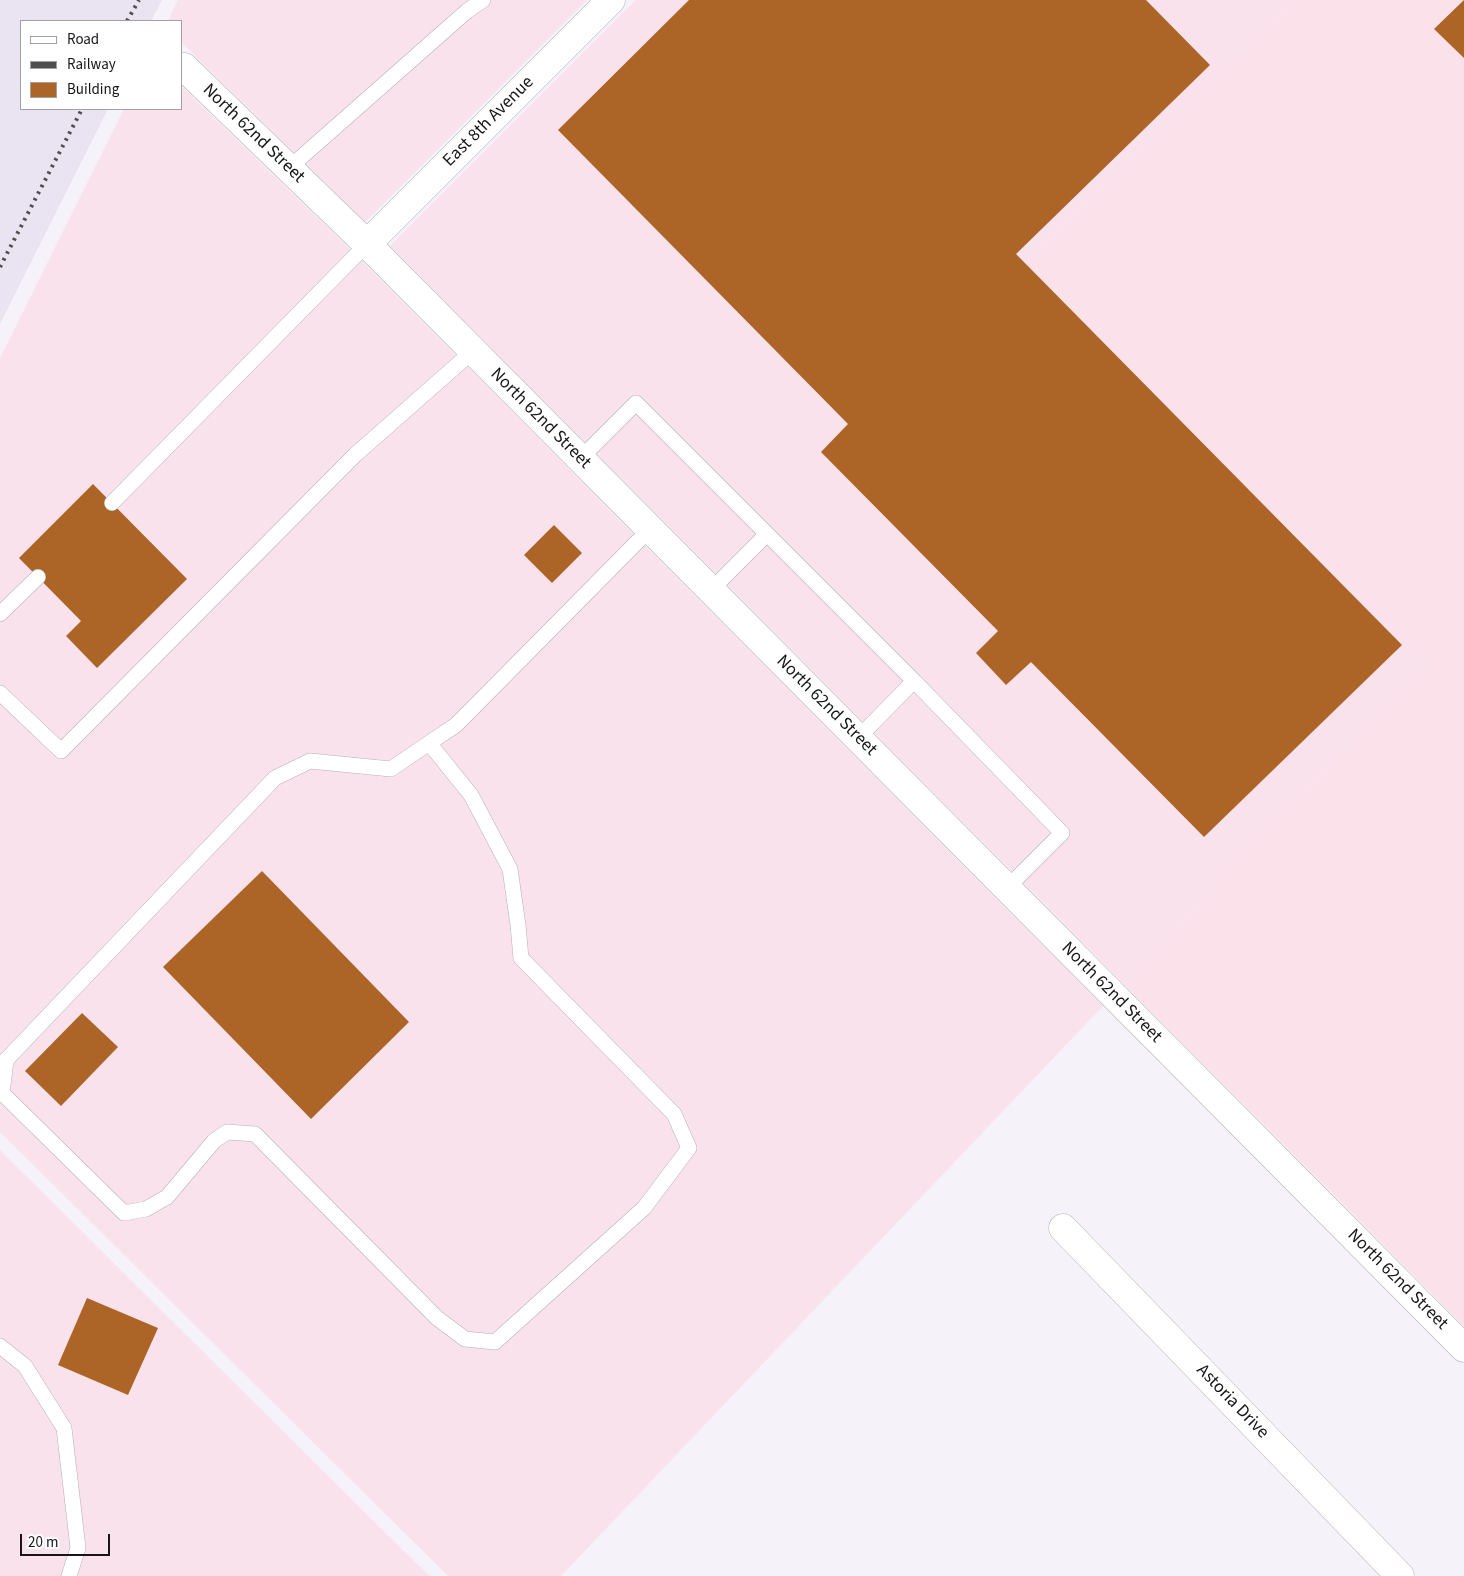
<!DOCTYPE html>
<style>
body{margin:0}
#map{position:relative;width:1464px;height:1576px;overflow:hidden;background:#f5f2f9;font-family:"Source Sans 3",sans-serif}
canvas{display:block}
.legend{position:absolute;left:20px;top:20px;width:162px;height:90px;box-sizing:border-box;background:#fff;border:1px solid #a2a1a2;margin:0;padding:6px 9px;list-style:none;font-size:15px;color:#161517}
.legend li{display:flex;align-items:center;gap:10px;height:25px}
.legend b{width:25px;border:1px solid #a2a1a2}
.scale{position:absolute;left:20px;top:1534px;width:90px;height:22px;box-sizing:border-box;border:2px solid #161517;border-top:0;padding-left:6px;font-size:15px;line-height:18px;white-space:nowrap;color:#161517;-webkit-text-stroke:4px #fff;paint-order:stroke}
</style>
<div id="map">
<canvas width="1464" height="1576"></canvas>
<ul class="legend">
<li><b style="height:6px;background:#fff"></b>Road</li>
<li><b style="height:6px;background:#4f4e51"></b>Railway</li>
<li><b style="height:14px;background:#ad6427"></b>Building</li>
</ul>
<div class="scale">20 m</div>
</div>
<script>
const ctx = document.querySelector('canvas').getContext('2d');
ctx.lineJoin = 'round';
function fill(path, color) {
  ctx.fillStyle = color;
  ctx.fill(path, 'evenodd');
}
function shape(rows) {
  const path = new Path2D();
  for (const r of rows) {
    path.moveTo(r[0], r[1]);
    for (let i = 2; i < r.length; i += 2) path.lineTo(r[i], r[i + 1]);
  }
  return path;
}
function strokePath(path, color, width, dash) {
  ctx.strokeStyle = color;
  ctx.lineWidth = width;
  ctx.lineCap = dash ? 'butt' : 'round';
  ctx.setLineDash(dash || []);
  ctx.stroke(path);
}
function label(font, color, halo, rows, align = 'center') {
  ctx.font = font + ' "Source Sans 3",sans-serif';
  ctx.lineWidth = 4;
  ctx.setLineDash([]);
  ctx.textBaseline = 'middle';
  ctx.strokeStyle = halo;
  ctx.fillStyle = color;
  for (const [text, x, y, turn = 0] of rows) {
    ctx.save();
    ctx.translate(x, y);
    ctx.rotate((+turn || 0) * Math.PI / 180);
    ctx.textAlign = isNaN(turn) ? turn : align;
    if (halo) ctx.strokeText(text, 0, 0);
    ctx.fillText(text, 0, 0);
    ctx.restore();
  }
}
fill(shape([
 [1297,0,1464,0,1464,1326,1124,984,1428,661,1017,271,1146,143]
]), '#fbe2ea');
fill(shape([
 [178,0,587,0,365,222,183,44,181,45,181,21,168,21],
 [636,0,1297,0,1146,143,1017,271,1428,661,1124,984,390,246],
 [181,86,356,255,1103,1006,561,1576,448,1576,0,1132,0,358,124,109,181,109],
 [0,1150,429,1576,0,1576]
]), '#fae2ed');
fill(shape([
 [0,0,162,0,151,21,21,21,21,109,108,109,0,324]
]), '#eae3f1');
fill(shape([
 [689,0,1146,0,1210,65,1016,254,1402,645,1204,837,1031,662,1006,685,976,653,998,631,821,452,848,424,558,130],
 [1464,0,1464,58,1434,29],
 [93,484,187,579,97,668,66,636,81,621,19,558],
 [554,525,582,553,552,583,524,555],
 [262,871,409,1022,311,1119,163,967],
 [82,1013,118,1047,61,1106,25,1071],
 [87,1298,158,1328,128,1395,58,1365]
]), '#ad6427');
const lane = shape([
 [289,168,467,11,483,0],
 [580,459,636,403,767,534,711,590],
 [112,503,367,244],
 [767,534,914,681,858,738],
 [0,614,38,577],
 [914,681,1062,833,1007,888],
 [0,693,61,751,355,455,473,351],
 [429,743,471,795,510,869,518,925,521,958,674,1114,689,1148,644,1208,495,1342,465,1339,437,1318,255,1134,227,1132,214,1141,167,1197,146,1209,124,1213,2,1093,6,1060,275,778,310,761,391,769,429,743,456,725,650,529],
 [0,1346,25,1366,64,1428,78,1548,69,1576]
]);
const street = shape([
 [184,67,367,244,1464,1348],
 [367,244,611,0],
 [1063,1228,1400,1576]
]);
strokePath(lane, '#b4b1b7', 16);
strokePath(street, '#b4b1b7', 29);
strokePath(lane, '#fff', 15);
strokePath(street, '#fff', 28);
strokePath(shape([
 [127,21,139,0],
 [0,267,82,109]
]), '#4f4e51', 4, [2.5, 5]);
label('18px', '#161517', '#fff', [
 ["East 8th Avenue",489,122,-45],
 ["North 62nd Street",253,134,44],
 ["North 62nd Street",540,419,45],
 ["North 62nd Street",826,706,45],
 ["North 62nd Street",1111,993,45],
 ["North 62nd Street",1397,1280,45],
 ["Astoria Drive",1232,1402,46]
]);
</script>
